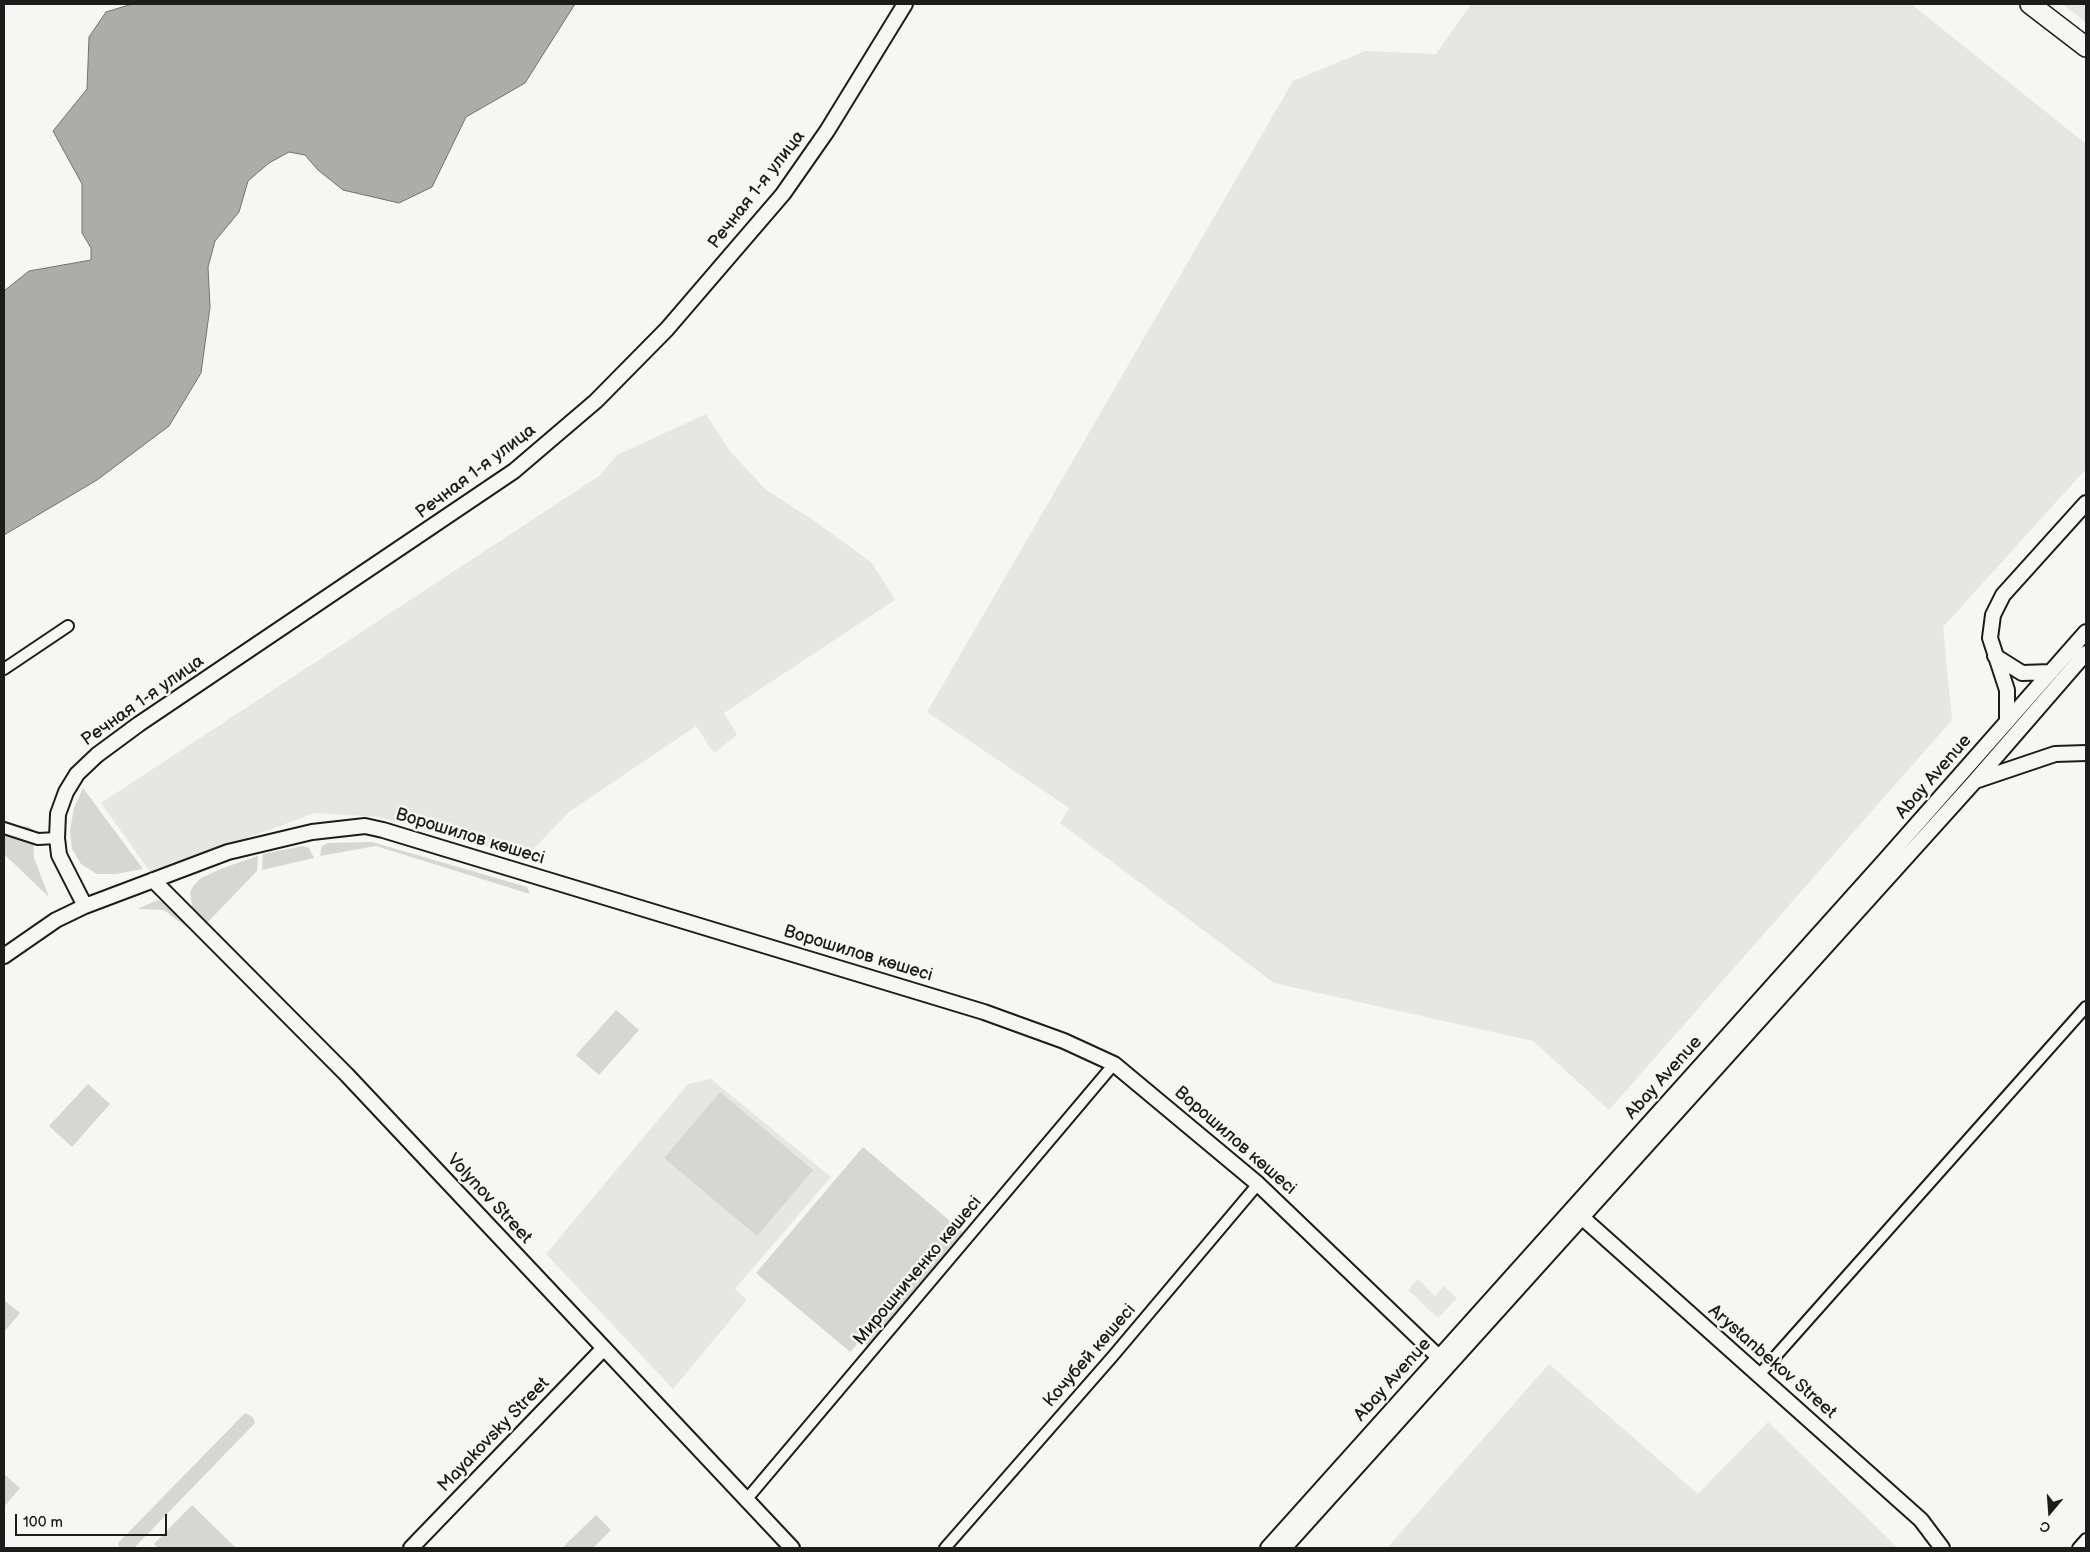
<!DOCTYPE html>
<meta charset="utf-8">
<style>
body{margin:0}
#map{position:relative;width:2090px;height:1552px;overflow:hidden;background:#f6f6f2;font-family:"Balsamiq Sans",sans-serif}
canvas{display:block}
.frame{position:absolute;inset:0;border:5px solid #1c1c1c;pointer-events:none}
.north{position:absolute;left:2025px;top:1487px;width:50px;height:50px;-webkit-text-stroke:4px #f6f6f2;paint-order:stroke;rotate:198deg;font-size:14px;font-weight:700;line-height:20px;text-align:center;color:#1c1c1c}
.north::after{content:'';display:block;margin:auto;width:18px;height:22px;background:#1c1c1c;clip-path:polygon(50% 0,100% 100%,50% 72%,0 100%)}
.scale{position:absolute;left:15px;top:1514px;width:152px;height:22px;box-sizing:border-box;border:2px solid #1c1c1c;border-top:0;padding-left:6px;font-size:15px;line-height:18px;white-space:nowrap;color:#1c1c1c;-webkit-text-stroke:4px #f6f6f2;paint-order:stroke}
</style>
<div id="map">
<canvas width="2090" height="1552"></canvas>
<div class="frame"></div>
<div class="north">С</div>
<div class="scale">100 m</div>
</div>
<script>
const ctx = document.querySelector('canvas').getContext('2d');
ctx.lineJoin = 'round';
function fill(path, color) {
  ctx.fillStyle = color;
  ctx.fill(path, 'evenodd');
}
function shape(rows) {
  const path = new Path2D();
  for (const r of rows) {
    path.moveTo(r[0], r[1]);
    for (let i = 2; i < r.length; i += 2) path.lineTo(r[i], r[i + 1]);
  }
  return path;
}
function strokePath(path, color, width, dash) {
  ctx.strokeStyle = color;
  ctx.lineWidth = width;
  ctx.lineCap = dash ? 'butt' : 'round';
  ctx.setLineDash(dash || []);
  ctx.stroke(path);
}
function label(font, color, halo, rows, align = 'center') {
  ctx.font = font + ' "Balsamiq Sans",sans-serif';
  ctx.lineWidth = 5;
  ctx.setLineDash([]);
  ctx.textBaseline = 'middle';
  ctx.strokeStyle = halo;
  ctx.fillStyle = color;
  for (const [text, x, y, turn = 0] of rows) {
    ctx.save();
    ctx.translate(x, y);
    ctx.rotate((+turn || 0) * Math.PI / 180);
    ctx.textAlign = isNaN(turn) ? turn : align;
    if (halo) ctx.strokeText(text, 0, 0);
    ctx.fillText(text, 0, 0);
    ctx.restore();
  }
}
fill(shape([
 [1471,4,1911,4,2086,144,2086,469,1943,627,1952,720,1609,1110,1533,1041,1274,983,1060,823,1069,808,927,712,1293,81,1365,51,1436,54],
 [2062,4,2086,4,2086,22],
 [706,414,730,451,765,489,816,522,872,563,895,600,724,713,737,735,714,753,696,726,569,812,526,857,378,817,315,813,151,873,101,803,599,476,617,455],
 [711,1079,831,1177,735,1289,747,1300,673,1389,546,1254,688,1084],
 [1418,1279,1435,1296,1444,1286,1457,1298,1438,1318,1408,1290],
 [1549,1364,1698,1494,1768,1422,1898,1548,1387,1548]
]), '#e6e6e2');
fill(shape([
 [83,788,143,869,116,874,97,874,81,864,72,849,70,831,74,808],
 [27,826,33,829,34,858,49,897,4,854,4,837,18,828],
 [372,842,527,887,530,894,376,846,320,856,322,846,328,843],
 [303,846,309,848,314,858,262,870,263,854],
 [258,856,257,871,204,926,193,911,190,892,194,885,201,878,223,868],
 [158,900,164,902,189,929,164,910,137,909],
 [616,1010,639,1030,599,1075,576,1055],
 [88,1084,110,1104,72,1147,49,1126],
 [720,1092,813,1170,757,1236,664,1158],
 [863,1147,964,1233,868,1346,861,1340,850,1352,756,1273],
 [4,1300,20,1313,4,1332],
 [245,1413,253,1417,255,1423,134,1548,119,1548,118,1543],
 [4,1474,20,1488,4,1507],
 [192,1505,236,1548,158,1548,154,1544],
 [596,1515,611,1530,593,1548,567,1548,564,1546]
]), '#d6d6d2');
const water = shape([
 [132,4,575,4,525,83,466,117,432,187,399,203,343,190,318,170,305,155,289,152,269,163,248,181,239,212,215,241,208,267,210,307,201,373,169,426,97,480,4,535,4,291,29,271,91,260,91,248,82,233,82,184,53,131,87,89,89,37,106,12,132,4]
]);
fill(water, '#acaca9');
strokePath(water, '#727271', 1);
const street = shape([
 [4,669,68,626],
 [4,828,38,839,57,838],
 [1758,1376,2086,1007],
 [746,1500,1114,1064],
 [945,1548,1113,1356,1258,1184],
 [2078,1548,2086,1539]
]);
const secondary = shape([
 [1995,656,2022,673,2051,672],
 [2007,722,2007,690,1990,638,1993,615,2003,595,2086,503],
 [1975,781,2055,754,2086,753],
 [153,880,347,1075,792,1548],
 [85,906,59,855,57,838,58,814,66,792,77,774,97,755,139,724,514,471,596,401,667,329,783,194,827,131,905,4],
 [4,956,56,920,85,906,228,852,312,832,365,826,383,830,984,1012,1064,1041,1114,1064,1258,1184,1448,1366],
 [1575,1211,1921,1520,1942,1548],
 [411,1548,604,1348],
 [1268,1548,1886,859,2086,632],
 [1284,1548,1975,781,2086,653]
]);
const highway = shape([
 [2030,4,2086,47]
]);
strokePath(street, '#1c1c1c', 14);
strokePath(secondary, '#1c1c1c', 18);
strokePath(highway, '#1c1c1c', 22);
strokePath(street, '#f6f6f2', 10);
strokePath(secondary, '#f6f6f2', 14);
strokePath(highway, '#f6f6f2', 19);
label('18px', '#1c1c1c', '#f6f6f2', [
 ["Речная 1-я улица",757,190,-52],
 ["Речная 1-я улица",476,472,-37],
 ["Речная 1-я улица",143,701,-35],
 ["Abay Avenue",1934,777,-49],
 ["Ворошилов көшесі",470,837,17],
 ["Ворошилов көшесі",858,954,17],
 ["Abay Avenue",1664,1078,-48],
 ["Ворошилов көшесі",1235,1141,41],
 ["Volynov Street",489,1199,47],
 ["Мирошниченко көшесі",918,1271,-50],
 ["Кочубей көшесі",1090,1356,-49],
 ["Arystanbekov Street",1772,1362,41],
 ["Abay Avenue",1393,1380,-48],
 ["Mayakovsky Street",494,1435,-46]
]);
</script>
